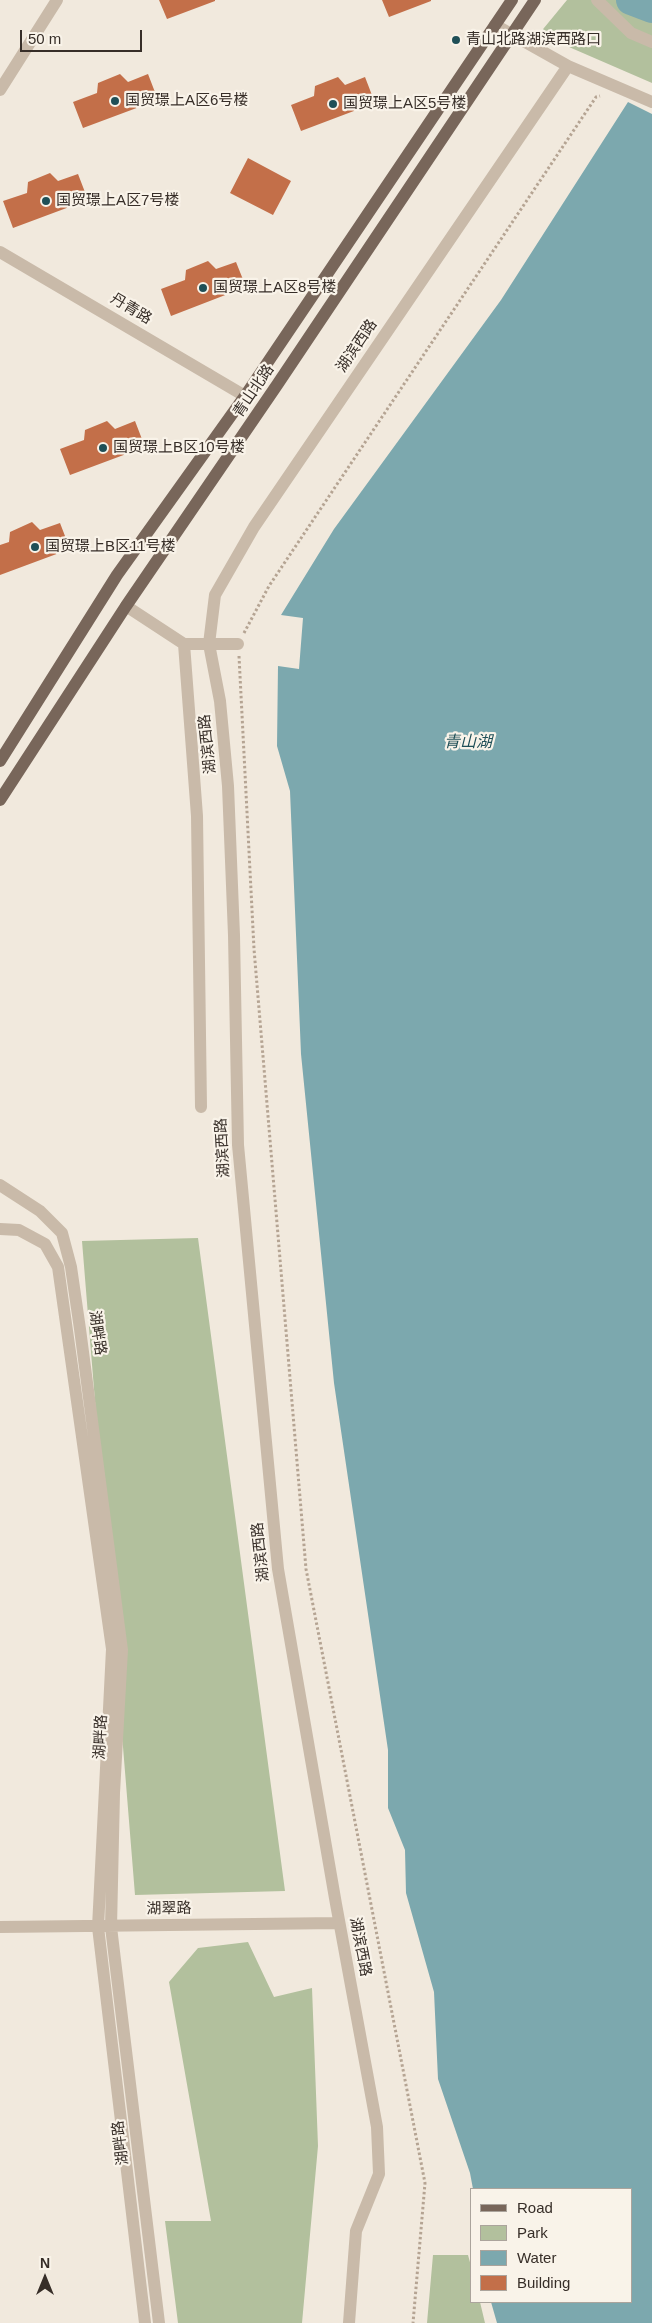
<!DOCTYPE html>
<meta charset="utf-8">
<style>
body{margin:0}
#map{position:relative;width:652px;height:2323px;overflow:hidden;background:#f1e9dd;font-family:Helvetica,sans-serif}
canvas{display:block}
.legend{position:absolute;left:470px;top:2188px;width:162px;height:115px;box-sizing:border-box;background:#f9f3e9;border:1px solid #aba49c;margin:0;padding:6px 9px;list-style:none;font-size:15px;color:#372e28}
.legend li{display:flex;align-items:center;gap:10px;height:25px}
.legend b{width:25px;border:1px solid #aba49c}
.north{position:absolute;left:20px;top:2253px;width:50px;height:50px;-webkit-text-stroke:4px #f9f3e9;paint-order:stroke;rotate:0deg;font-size:14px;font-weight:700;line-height:20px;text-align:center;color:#372e28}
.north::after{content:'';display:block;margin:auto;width:18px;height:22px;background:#372e28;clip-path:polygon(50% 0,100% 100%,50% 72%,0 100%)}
.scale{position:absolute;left:20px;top:30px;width:122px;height:22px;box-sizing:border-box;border:2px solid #372e28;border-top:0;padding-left:6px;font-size:15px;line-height:18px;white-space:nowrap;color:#372e28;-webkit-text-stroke:4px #f9f3e9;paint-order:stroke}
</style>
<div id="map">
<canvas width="652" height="2323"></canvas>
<ul class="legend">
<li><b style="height:6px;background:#78665a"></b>Road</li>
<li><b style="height:14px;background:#b2c09d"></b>Park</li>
<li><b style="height:14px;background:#7ca8ae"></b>Water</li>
<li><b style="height:14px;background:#c36f49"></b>Building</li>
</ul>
<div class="north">N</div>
<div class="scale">50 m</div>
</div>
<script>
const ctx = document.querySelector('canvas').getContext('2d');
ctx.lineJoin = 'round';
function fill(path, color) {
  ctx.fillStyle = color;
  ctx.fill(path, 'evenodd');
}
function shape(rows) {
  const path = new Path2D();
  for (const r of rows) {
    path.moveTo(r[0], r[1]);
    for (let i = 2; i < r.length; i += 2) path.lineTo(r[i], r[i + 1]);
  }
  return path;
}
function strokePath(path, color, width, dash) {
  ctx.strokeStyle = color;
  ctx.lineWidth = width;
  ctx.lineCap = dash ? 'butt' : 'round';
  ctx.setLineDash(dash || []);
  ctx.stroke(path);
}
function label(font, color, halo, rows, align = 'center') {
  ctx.font = font + ' Helvetica,"Noto Sans SC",sans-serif';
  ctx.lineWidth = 4.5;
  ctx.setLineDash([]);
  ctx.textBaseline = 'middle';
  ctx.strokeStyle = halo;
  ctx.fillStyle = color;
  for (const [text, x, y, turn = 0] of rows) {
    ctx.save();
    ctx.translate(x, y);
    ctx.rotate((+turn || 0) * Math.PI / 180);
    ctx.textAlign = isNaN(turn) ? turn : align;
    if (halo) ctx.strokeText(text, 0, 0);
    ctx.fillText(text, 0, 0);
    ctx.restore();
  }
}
fill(shape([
 [567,0,652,0,652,83,539,34],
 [198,1238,285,1891,135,1895,82,1241],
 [248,1942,274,1997,312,1988,318,2146,302,2323,178,2323,165,2221,211,2221,169,1982,198,1948],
 [433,2255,468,2255,471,2266,471,2302,480,2302,485,2323,427,2323]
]), '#b2c09d');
fill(shape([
 [628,102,652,114,652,2323,497,2323,491,2302,631,2302,631,2189,473,2189,470,2173,438,2079,434,1992,406,1893,405,1850,388,1808,388,1750,334,1383,301,1054,290,791,277,746,278,666,299,669,303,618,281,615,334,529,501,300]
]), '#7ca8ae');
strokePath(shape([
 [631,0,652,8]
]), '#7ca8ae', 30);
fill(shape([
 [159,0,215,0,215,1,167,19],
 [382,0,431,0,431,1,389,17],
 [120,74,128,82,148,74,158,100,83,128,73,102,97,93,98,83],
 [338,77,345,85,365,77,375,103,301,131,291,105,314,96,315,86],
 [248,158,291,181,273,215,230,193],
 [50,173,58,181,78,174,88,200,13,228,3,201,27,193,28,182],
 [208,261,216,269,236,262,246,287,171,316,161,289,185,280,186,270],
 [107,421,115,429,135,421,145,447,70,475,60,449,84,440,85,430],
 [32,522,40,530,60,523,70,549,0,575,0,545,9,542,10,532]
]), '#c36f49');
strokePath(shape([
 [244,633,269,586,596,97,600,96],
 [239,656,254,949,306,1569,425,2183,413,2323]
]), '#b5a493', 3, [2.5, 2.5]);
strokePath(shape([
 [597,0,631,33,652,42],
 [495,25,568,66,652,102],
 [0,90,57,0],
 [0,252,245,396],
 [126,606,184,644,238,644],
 [184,644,197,816,201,1107],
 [0,1185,40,1211,62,1233,71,1267,80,1329,122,1650,114,1793,111,1927,159,2323],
 [0,1229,19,1230,45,1244,58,1267,112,1649,98,1927,145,2323],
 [0,1927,339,1923],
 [349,2323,356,2231,379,2174,377,2127,336,1904,278,1569,238,1145,234,935,228,786,220,701,209,644,215,595,254,527,568,66]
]), '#c9baa9', 12);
strokePath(shape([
 [0,761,117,575,245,396,512,0],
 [0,800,126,606,277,385,535,0]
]), '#78665a', 12);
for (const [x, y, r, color] of [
 [456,40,5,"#1f4f57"],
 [115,101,5,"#1f4f57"],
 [333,104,5,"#1f4f57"],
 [46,201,5,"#1f4f57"],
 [203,288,5,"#1f4f57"],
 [103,448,5,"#1f4f57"],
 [35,547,5,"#1f4f57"]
]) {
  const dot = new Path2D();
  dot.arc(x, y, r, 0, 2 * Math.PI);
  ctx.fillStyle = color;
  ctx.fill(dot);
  strokePath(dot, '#f9f3e9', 2);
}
label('15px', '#372e28', '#f9f3e9', [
 ["青山北路湖滨西路口",466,40],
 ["国贸璟上A区6号楼",125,101],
 ["国贸璟上A区5号楼",343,104],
 ["国贸璟上A区7号楼",56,201],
 ["国贸璟上A区8号楼",213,288],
 ["国贸璟上B区10号楼",113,448],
 ["国贸璟上B区11号楼",45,547]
], 'left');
label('15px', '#372e28', '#f9f3e9', [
 ["丹青路",131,309,31],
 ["湖滨西路",357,346,-56],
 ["青山北路",254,391,-56],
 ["湖滨西路",208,744,-96],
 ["湖滨西路",223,1148,-93],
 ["湖畔路",97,1333,82],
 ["湖滨西路",261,1552,-96],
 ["湖畔路",101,1737,-87],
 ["湖翠路",169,1909,-1],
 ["湖滨西路",360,1947,79],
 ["湖畔路",121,2143,-97]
]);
label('italic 16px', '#1f4f57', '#f9f3e9', [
 ["青山湖",468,743]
]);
</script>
